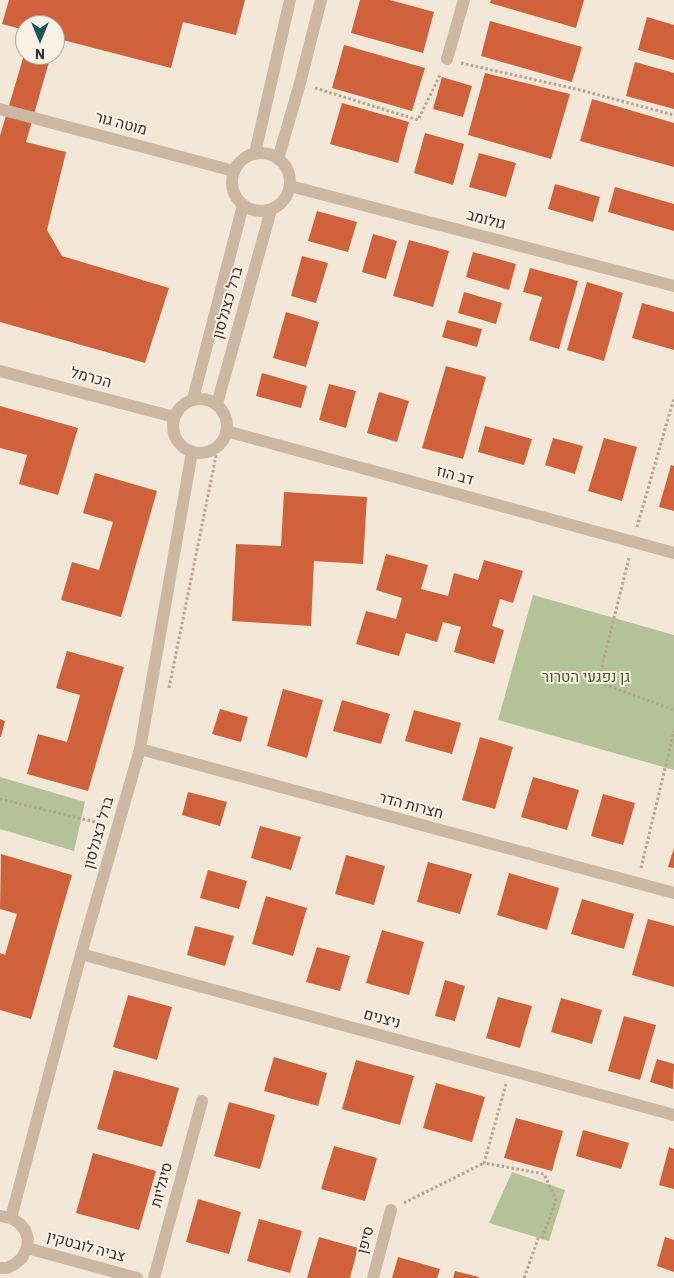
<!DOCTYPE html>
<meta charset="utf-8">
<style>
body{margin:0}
#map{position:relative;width:674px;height:1278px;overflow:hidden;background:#f3e7d8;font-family:"IBM Plex Sans",sans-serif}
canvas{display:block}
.north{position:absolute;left:15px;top:15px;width:50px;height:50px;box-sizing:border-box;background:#faf1e5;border:1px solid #aca299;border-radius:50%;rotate:180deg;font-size:14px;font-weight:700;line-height:20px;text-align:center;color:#362b26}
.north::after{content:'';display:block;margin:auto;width:18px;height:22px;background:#18555b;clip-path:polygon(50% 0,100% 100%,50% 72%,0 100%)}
</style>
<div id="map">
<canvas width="674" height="1278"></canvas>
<div class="north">N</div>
</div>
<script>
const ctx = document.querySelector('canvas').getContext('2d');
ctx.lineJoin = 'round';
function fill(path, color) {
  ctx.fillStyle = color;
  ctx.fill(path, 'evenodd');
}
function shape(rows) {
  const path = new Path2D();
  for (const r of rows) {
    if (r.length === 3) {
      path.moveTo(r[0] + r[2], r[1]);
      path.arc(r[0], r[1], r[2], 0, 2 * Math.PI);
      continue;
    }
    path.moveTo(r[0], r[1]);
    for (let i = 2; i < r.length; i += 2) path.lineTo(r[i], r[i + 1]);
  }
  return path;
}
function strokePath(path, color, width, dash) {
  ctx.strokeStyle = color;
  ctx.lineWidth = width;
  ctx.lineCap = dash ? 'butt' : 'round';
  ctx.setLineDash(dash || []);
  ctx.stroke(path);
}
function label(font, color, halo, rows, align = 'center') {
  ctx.font = font + ' "IBM Plex Sans",Heebo,sans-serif';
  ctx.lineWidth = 4;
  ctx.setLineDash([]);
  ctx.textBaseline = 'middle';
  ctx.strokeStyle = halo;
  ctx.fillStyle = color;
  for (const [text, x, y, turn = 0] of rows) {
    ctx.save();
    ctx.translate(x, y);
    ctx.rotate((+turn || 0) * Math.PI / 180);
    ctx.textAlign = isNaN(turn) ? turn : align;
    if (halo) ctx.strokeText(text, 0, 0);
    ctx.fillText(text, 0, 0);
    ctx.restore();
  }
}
fill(shape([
 [533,595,674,635,674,770,498,720],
 [0,777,85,802,74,851,0,829],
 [512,1172,565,1190,549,1241,489,1223]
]), '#b3c397');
fill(shape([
 [9,0,245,0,236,35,183,22,171,68,55,38,55,25,25,25,25,30,2,24],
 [360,0,390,0,434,12,423,53,351,33],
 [491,0,584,0,576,28,490,3],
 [647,17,674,25,674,60,638,50],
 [490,21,582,47,572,82,481,56],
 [344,45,425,68,412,111,332,88],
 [24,55,51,55,26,142,66,152,47,230,62,256,169,288,145,363,0,322,0,136],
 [635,62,674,73,674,109,626,96],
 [485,73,570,94,551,159,468,135],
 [442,77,472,86,463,117,433,109],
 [592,99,674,123,674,167,580,141],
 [342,103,409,122,398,163,330,144],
 [425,133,464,144,453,185,414,173],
 [479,153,516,163,506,197,469,187],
 [555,184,600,197,593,222,548,209],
 [615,187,674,204,674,231,608,212],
 [317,211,357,222,348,252,308,241],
 [373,234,397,241,386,279,362,272],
 [409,240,449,251,433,307,393,296],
 [473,252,516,264,509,290,466,277],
 [302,256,328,263,316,303,291,296],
 [530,268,578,281,559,349,529,340,542,297,523,292],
 [587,282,623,293,604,361,567,350],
 [464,292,502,303,496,324,458,313],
 [642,303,674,312,674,350,632,338],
 [286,312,319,322,306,367,273,358],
 [447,320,482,329,477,347,442,337],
 [446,366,486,377,463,459,422,448],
 [262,373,307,386,301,408,256,396],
 [329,384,356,391,346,428,319,420],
 [379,392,409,401,397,442,367,433],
 [0,406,78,428,58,495,19,484,27,455,0,448],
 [485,426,532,439,524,465,478,452],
 [553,438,583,446,575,474,545,465],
 [604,438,637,447,622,501,588,491],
 [671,465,674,466,674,511,659,507],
 [95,473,157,491,121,617,61,600,72,562,99,570,113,522,83,513],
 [284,492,367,497,363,564,314,561,311,626,232,621,236,544,281,546],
 [386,554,428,565,421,589,448,596,454,573,478,580,484,560,523,571,513,603,500,599,492,626,504,630,494,664,454,652,461,627,443,622,437,642,406,633,399,656,356,644,366,611,396,619,402,598,376,590],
 [67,651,124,667,88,791,27,774,38,734,67,742,80,695,56,688],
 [283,689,323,700,307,758,267,746],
 [342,700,390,714,381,744,333,731],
 [220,709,248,717,241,742,212,734],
 [414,710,461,723,452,754,405,741],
 [0,719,5,721,1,737,0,737],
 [480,737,513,747,495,809,462,800],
 [533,777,579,790,567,830,521,817],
 [188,792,227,802,220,826,182,815],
 [603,794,635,803,623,845,591,836],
 [260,826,301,837,291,870,251,858],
 [674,848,674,868,668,867],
 [1,854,72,875,31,1019,0,1010,0,953,5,955,17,914,0,909],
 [346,855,385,866,374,905,335,894],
 [428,862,472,874,460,914,417,902],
 [208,870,247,881,239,909,200,898],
 [509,873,559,888,547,930,497,915],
 [266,896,307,908,293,956,252,944],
 [582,899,634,914,624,949,571,934],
 [648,919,674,926,674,987,632,975],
 [195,926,234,936,225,966,187,955],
 [382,930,424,942,409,995,366,983],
 [317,947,350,956,340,991,306,982],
 [445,980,465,986,455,1021,435,1016],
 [128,995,172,1007,157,1060,113,1047],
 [498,997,532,1006,520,1048,486,1038],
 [561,998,602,1010,592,1044,551,1032],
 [624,1016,656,1025,640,1080,608,1071],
 [274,1057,327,1073,318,1106,264,1091],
 [657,1059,674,1064,673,1089,650,1082],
 [356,1060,414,1076,400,1125,342,1109],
 [114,1070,179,1088,162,1147,97,1129],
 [436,1083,485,1097,472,1142,423,1128],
 [229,1102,275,1115,260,1169,214,1156],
 [516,1118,563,1131,552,1171,504,1158],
 [583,1130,629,1143,621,1169,576,1156],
 [334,1146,377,1158,365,1201,321,1189],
 [669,1147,674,1149,674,1189,659,1185],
 [93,1153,156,1171,139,1230,76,1213],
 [198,1199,241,1212,229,1254,186,1242],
 [259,1219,302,1231,290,1273,247,1261],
 [319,1237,358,1248,350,1278,307,1278],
 [665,1237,674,1240,674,1272,657,1266],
 [398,1257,440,1269,437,1278,392,1278],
 [455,1271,479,1277,479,1278,453,1278]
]), '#cf623a');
strokePath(shape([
 [461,63,580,90,674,115],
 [315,88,418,120,441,73],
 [637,527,674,398],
 [629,558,598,682,674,710],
 [169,688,218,446],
 [0,799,103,824],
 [641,868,674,731],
 [506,1084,484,1163,544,1174,556,1200,542,1238,538,1239,524,1278],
 [404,1203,484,1163]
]), '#b8a18d', 3, [2.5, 2.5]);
strokePath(shape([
 [447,59,464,0],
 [0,109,234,171],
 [290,186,674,286],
 [140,749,674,893],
 [81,954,674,1115],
 [27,1248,137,1278],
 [154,1278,202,1101],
 [373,1278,391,1210]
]), '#ccb7a3', 12);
strokePath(shape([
 [261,182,29],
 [255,153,290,0],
 [278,159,300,83,321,0],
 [0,371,174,417],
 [200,426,27],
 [193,399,243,205],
 [217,404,271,210],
 [226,431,674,553],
 [0,1216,11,1218,19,1223,25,1230,28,1239,27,1248,22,1258,15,1264,7,1268,0,1268],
 [11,1218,81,954,140,749,192,452]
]), '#ccb7a3', 12);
label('15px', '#362b26', '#faf1e5', [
 ["מוטה גור",121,124,15],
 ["גולומב",486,220,15],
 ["ברל כצנלסון",228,303,-74],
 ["הכרמל",91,378,15],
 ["דב הוז",455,476,15],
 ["חצרות הדר",411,806,15],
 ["ברל כצנלסון",99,833,-74],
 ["ניצנים",382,1019,15],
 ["סיגליות",162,1185,-75],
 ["סיפן",366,1240,-75],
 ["צביה לובטקין",86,1247,15]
]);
label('15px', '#445628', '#faf1e5', [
 ["גן נפגעי הטרור",586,678]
]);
</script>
